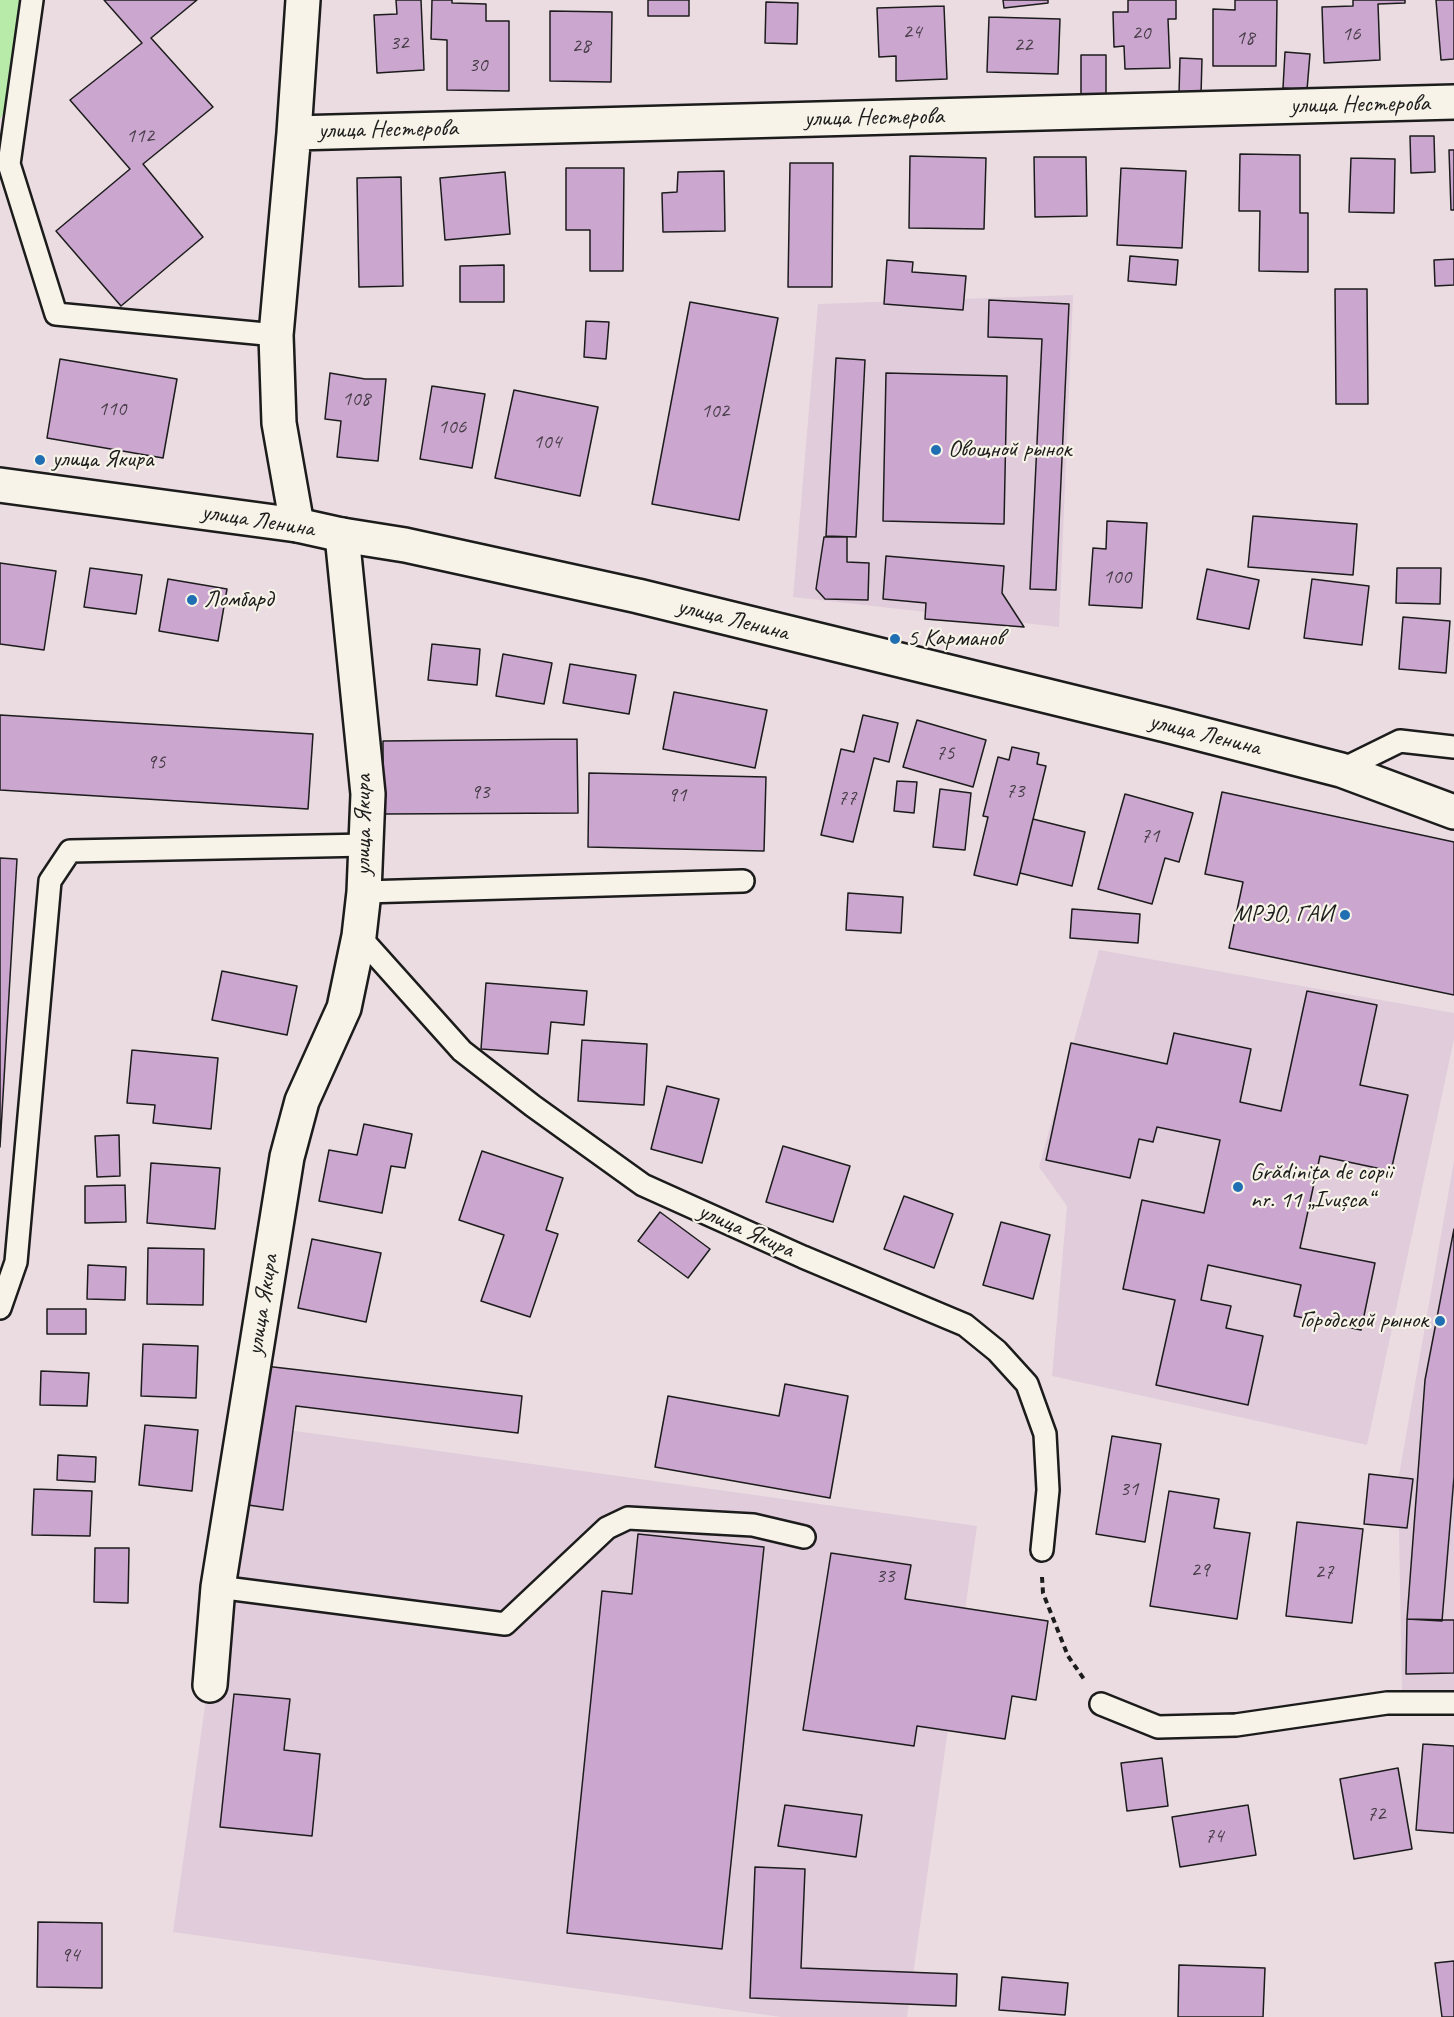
<!DOCTYPE html>
<meta charset="utf-8">
<style>
body{margin:0}
canvas{display:block;background:#eadce0}
</style>
<canvas width="1454" height="2017"></canvas>
<script>
const ctx = document.querySelector('canvas').getContext('2d');
ctx.lineJoin = 'round';
function fill(path, color) {
  ctx.fillStyle = color;
  ctx.fill(path, 'evenodd');
}
function shape(rows) {
  const path = new Path2D();
  for (const r of rows) {
    path.moveTo(r[0], r[1]);
    for (let i = 2; i < r.length; i += 2) path.lineTo(r[i], r[i + 1]);
  }
  return path;
}
function strokePath(path, color, width, dash) {
  ctx.strokeStyle = color;
  ctx.lineWidth = width;
  ctx.lineCap = dash ? 'butt' : 'round';
  ctx.setLineDash(dash || []);
  ctx.stroke(path);
}
function label(font, color, halo, rows, align = 'center') {
  ctx.font = font + ' Caveat,sans-serif';
  ctx.lineWidth = 4.5;
  ctx.setLineDash([]);
  ctx.textBaseline = 'middle';
  ctx.strokeStyle = halo;
  ctx.fillStyle = color;
  for (const [text, x, y, turn = 0] of rows) {
    ctx.save();
    ctx.translate(x, y);
    ctx.rotate((+turn || 0) * Math.PI / 180);
    ctx.textAlign = isNaN(turn) ? turn : align;
    if (halo) ctx.strokeText(text, 0, 0);
    ctx.fillText(text, 0, 0);
    ctx.restore();
  }
}
fill(shape([
 [1073,295,1059,627,793,597,818,304],
 [1099,950,1454,1013,1454,1039,1367,1445,1052,1376,1067,1206,1039,1167],
 [1454,1161,1454,1692,1402,1692,1398,1481],
 [245,1424,977,1526,907,2017,781,2017,173,1932]
]), '#e1ccdb');
fill(shape([
 [0,0,39,0,29,69,0,119]
]), '#b8eaaa');
const building = shape([
 [104,0,197,0,151,38,213,107,143,164,203,237,121,306,56,231,130,169,70,100,142,43,104,0],
 [396,0,421,0,424,70,377,73,374,15,397,14,396,0],
 [432,0,452,0,452,3,486,4,486,21,509,21,509,91,447,90,447,40,431,39,432,0],
 [648,0,689,0,689,16,648,16,648,0],
 [1003,0,1048,0,1048,3,1004,8,1003,0],
 [1128,0,1176,0,1176,19,1168,19,1170,68,1125,69,1124,46,1114,47,1113,12,1128,12,1128,0],
 [1235,0,1277,0,1276,66,1213,66,1213,9,1235,10,1235,0],
 [1353,0,1405,0,1405,3,1378,4,1380,60,1324,63,1322,7,1353,6,1353,0],
 [1436,0,1454,0,1454,59,1441,60,1436,0],
 [766,2,798,3,797,44,765,43,766,2],
 [944,6,947,79,896,81,896,56,879,57,877,8,944,6],
 [550,11,612,12,611,82,550,81,550,11],
 [989,17,1060,19,1058,74,987,72,989,17],
 [1285,52,1310,54,1307,90,1283,88,1285,52],
 [1081,55,1106,55,1106,94,1081,95,1081,55],
 [1180,58,1202,59,1201,95,1179,94,1180,58],
 [1410,136,1434,136,1435,172,1411,173,1410,136],
 [1449,150,1454,150,1454,210,1451,210,1449,150],
 [1240,154,1300,155,1300,213,1308,213,1308,272,1259,271,1260,211,1239,211,1240,154],
 [910,156,986,158,984,229,909,228,910,156],
 [1034,157,1086,157,1087,216,1035,217,1034,157],
 [1351,158,1395,159,1394,213,1349,212,1351,158],
 [790,163,833,163,832,287,788,287,790,163],
 [566,168,624,168,623,271,590,271,590,230,566,230,566,168],
 [1121,168,1186,171,1182,248,1117,245,1121,168],
 [724,171,725,231,663,232,662,193,677,192,678,172,724,171],
 [505,172,510,234,445,240,440,178,505,172],
 [401,177,403,286,359,287,357,178,401,177],
 [1130,256,1178,260,1176,285,1128,281,1130,256],
 [1454,259,1454,285,1435,286,1434,260,1454,259],
 [887,260,913,262,912,272,966,276,963,310,884,304,887,260],
 [504,265,504,302,460,302,460,266,504,265],
 [1335,289,1367,289,1368,404,1336,404,1335,289],
 [989,300,1069,304,1056,590,1030,589,1042,339,988,337,989,300],
 [690,302,778,318,739,520,652,504,690,302],
 [586,321,609,322,606,359,584,357,586,321],
 [836,358,865,360,856,537,826,536,836,358],
 [60,359,177,379,163,458,47,438,60,359],
 [330,373,365,379,386,379,378,461,337,457,341,421,325,419,330,373],
 [886,373,1007,376,1004,524,883,521,886,373],
 [432,386,485,394,472,468,420,459,432,386],
 [514,390,598,407,580,496,495,478,514,390],
 [1253,516,1357,524,1353,575,1248,567,1253,516],
 [1107,521,1147,523,1142,608,1089,605,1093,548,1106,549,1107,521],
 [824,537,847,537,847,562,869,563,868,600,825,599,816,589,824,537],
 [886,556,1004,566,1002,593,1024,627,925,619,926,603,883,599,886,556],
 [0,563,56,571,44,650,0,644,0,563],
 [90,568,142,575,136,614,84,607,90,568],
 [1397,568,1441,568,1440,604,1396,603,1397,568],
 [1207,569,1259,580,1249,629,1197,619,1207,569],
 [168,579,227,589,218,641,159,631,168,579],
 [1312,579,1369,586,1362,645,1304,638,1312,579],
 [1403,617,1450,621,1446,673,1399,669,1403,617],
 [432,644,480,649,477,685,428,680,432,644],
 [503,654,552,663,544,704,496,696,503,654],
 [570,664,636,675,629,714,563,703,570,664],
 [674,692,767,710,755,768,663,749,674,692],
 [0,715,313,734,308,809,0,790,0,715],
 [863,715,898,723,889,762,874,758,853,842,821,835,841,749,854,752,863,715],
 [917,720,986,740,973,787,903,767,917,720],
 [577,739,578,813,383,814,383,741,577,739],
 [1012,747,1039,753,1037,764,1046,766,1017,885,974,875,988,817,983,816,998,757,1009,760,1012,747],
 [589,773,766,777,764,851,588,847,589,773],
 [897,781,917,782,914,813,894,811,897,781],
 [940,789,971,793,965,850,933,847,940,789],
 [1222,792,1454,842,1454,995,1229,948,1243,882,1205,874,1222,792],
 [1125,794,1193,813,1179,862,1165,858,1152,904,1098,889,1125,794],
 [1033,819,1085,832,1072,886,1020,873,1033,819],
 [0,858,17,859,0,1147,0,858],
 [848,893,903,897,901,933,846,930,848,893],
 [1072,909,1140,914,1138,943,1070,938,1072,909],
 [222,971,297,986,287,1035,212,1020,222,971],
 [486,983,587,991,584,1025,551,1022,548,1054,481,1049,486,983],
 [1307,991,1377,1005,1360,1085,1408,1095,1391,1171,1320,1156,1300,1248,1375,1263,1361,1330,1294,1316,1301,1285,1208,1265,1201,1300,1231,1306,1226,1328,1263,1336,1248,1405,1156,1385,1175,1300,1123,1289,1142,1200,1204,1213,1220,1140,1157,1127,1153,1142,1139,1139,1130,1178,1046,1160,1071,1043,1167,1064,1174,1033,1251,1049,1240,1102,1281,1111,1307,991],
 [582,1040,647,1044,644,1105,578,1101,582,1040],
 [132,1050,218,1058,211,1129,153,1123,155,1105,127,1103,132,1050],
 [667,1086,719,1099,702,1163,651,1149,667,1086],
 [364,1124,412,1134,405,1168,391,1166,382,1213,319,1201,329,1150,357,1155,364,1124],
 [119,1135,120,1176,97,1177,95,1136,119,1135],
 [783,1146,850,1166,833,1222,766,1202,783,1146],
 [482,1151,563,1178,546,1230,558,1234,530,1317,481,1301,504,1235,459,1220,482,1151],
 [151,1163,220,1168,215,1229,147,1223,151,1163],
 [125,1185,126,1222,85,1223,85,1186,125,1185],
 [904,1196,953,1214,934,1268,884,1249,904,1196],
 [660,1212,710,1249,688,1278,638,1241,660,1212],
 [1001,1222,1050,1235,1033,1299,983,1285,1001,1222],
 [1454,1229,1454,1477,1442,1621,1407,1619,1425,1380,1454,1229],
 [312,1239,381,1253,366,1322,298,1308,312,1239],
 [148,1248,204,1249,203,1305,147,1304,148,1248],
 [88,1265,126,1267,125,1300,87,1299,88,1265],
 [47,1309,86,1309,86,1334,47,1334,47,1309],
 [143,1344,198,1346,196,1398,141,1396,143,1344],
 [265,1366,522,1396,518,1433,296,1406,283,1510,248,1505,265,1366],
 [41,1371,89,1373,87,1406,40,1405,41,1371],
 [785,1384,848,1396,830,1498,655,1467,668,1396,779,1416,785,1384],
 [145,1425,198,1430,192,1491,139,1485,145,1425],
 [1112,1436,1161,1444,1145,1542,1096,1534,1112,1436],
 [58,1455,96,1457,95,1482,57,1480,58,1455],
 [1369,1474,1413,1479,1407,1528,1364,1524,1369,1474],
 [34,1489,92,1491,90,1536,32,1535,34,1489],
 [1169,1491,1219,1499,1214,1528,1250,1533,1237,1619,1150,1606,1169,1491],
 [1297,1522,1363,1529,1352,1623,1286,1616,1297,1522],
 [638,1534,764,1547,722,1949,567,1933,602,1591,632,1594,638,1534],
 [95,1548,129,1548,128,1603,94,1602,95,1548],
 [831,1553,911,1565,905,1599,1048,1621,1036,1700,1012,1696,1005,1739,917,1726,914,1746,803,1730,831,1553],
 [1407,1619,1454,1620,1454,1673,1406,1674,1407,1619],
 [234,1694,290,1699,284,1750,320,1754,312,1836,220,1827,234,1694],
 [1423,1744,1454,1746,1454,1833,1416,1830,1423,1744],
 [1162,1758,1168,1806,1127,1811,1121,1763,1162,1758],
 [1398,1768,1412,1849,1354,1859,1340,1779,1398,1768],
 [785,1805,862,1815,856,1857,778,1846,785,1805],
 [1248,1805,1256,1855,1180,1867,1172,1817,1248,1805],
 [755,1867,805,1869,801,1968,957,1974,956,2006,750,1998,755,1867],
 [38,1922,102,1923,102,1988,37,1987,38,1922],
 [1454,1961,1454,2017,1442,2017,1435,1963,1454,1961],
 [1179,1965,1265,1968,1263,2017,1178,2017,1179,1965],
 [1002,1977,1068,1983,1065,2015,999,2010,1002,1977]
]);
fill(building, '#cba6cf');
strokePath(building, '#1c1c1c', 1.5);
const service = shape([
 [32,0,9,164,56,314,276,335],
 [1341,770,1400,741,1454,747],
 [364,892,743,881],
 [359,936,462,1051,533,1106,643,1185,803,1257,965,1325,997,1351,1027,1384,1045,1434,1048,1490,1042,1550],
 [0,1308,16,1262,50,881,70,851,367,845],
 [218,1587,505,1624,607,1528,628,1518,753,1525,804,1537],
 [1101,1704,1158,1727,1236,1725,1387,1703,1454,1703]
]);
const minor = shape([
 [294,133,1454,102],
 [297,525,279,423,276,335,294,133,303,0],
 [210,1685,218,1587,287,1157,302,1101,344,1008,359,936,364,892,368,794,342,535]
]);
const tertiary = shape([
 [0,485,297,525,342,535,405,545,638,596,1166,725,1341,770,1454,812]
]);
strokePath(service, '#1c1c1c', 26);
strokePath(minor, '#1c1c1c', 38);
strokePath(tertiary, '#1c1c1c', 38);
strokePath(shape([
 [1042,1577,1043,1593,1068,1656,1086,1682]
]), '#1c1c1c', 4, [6, 4.5]);
strokePath(service, '#f7f3e8', 21);
strokePath(minor, '#f7f3e8', 33);
strokePath(tertiary, '#f7f3e8', 33);
for (const [x, y, r, color] of [
 [936,450,6,"#1f6fb2"],
 [40,460,6,"#1f6fb2"],
 [192,600,6,"#1f6fb2"],
 [895,639,6,"#1f6fb2"],
 [1345,915,6,"#1f6fb2"],
 [1238,1187,6,"#1f6fb2"],
 [1440,1321,6,"#1f6fb2"]
]) {
  const dot = new Path2D();
  dot.arc(x, y, r, 0, 2 * Math.PI);
  ctx.fillStyle = color;
  ctx.fill(dot);
  strokePath(dot, '#f7f3e8', 2);
}
label('21px', '#483e49', null, [
 ["24",912,32],
 ["20",1141,33],
 ["16",1351,34],
 ["18",1245,38],
 ["32",399,43],
 ["22",1023,45],
 ["28",581,46],
 ["30",478,65],
 ["112",140,136],
 ["108",356,399],
 ["110",112,409],
 ["102",715,411],
 ["106",452,427],
 ["104",547,442],
 ["100",1117,577],
 ["75",945,753],
 ["95",156,762],
 ["73",1015,791],
 ["93",480,792],
 ["91",677,795],
 ["77",847,798],
 ["71",1150,836],
 ["31",1129,1489],
 ["29",1200,1570],
 ["27",1324,1572],
 ["33",885,1576],
 ["72",1376,1814],
 ["74",1214,1836],
 ["94",70,1955]
]);
label('24px', '#1c1c1c', '#f7f3e8', [
 ["улица Нестерова",1360,105,-1],
 ["улица Нестерова",874,118,-1],
 ["улица Нестерова",388,130,-1],
 ["улица Ленина",258,521,9],
 ["улица Ленина",733,620,14],
 ["улица Ленина",1205,735,14],
 ["улица Якира",364,825,-90],
 ["улица Якира",746,1231,24],
 ["улица Якира",263,1305,-81]
]);
label('24px', '#1c1c1c', '#f7f3e8', [
 ["Овощной рынок",948,450],
 ["улица Якира",52,460],
 ["Ломбард",204,600],
 ["5 Карманов",907,639],
 ["МРЭО, ГАИ",1333,915,"right"],
 ["Grădinița de copii",1250,1173],
 ["nr. 11 „Ivușca“",1250,1201],
 ["Городской рынок",1428,1321,"right"]
], 'left');
</script>
